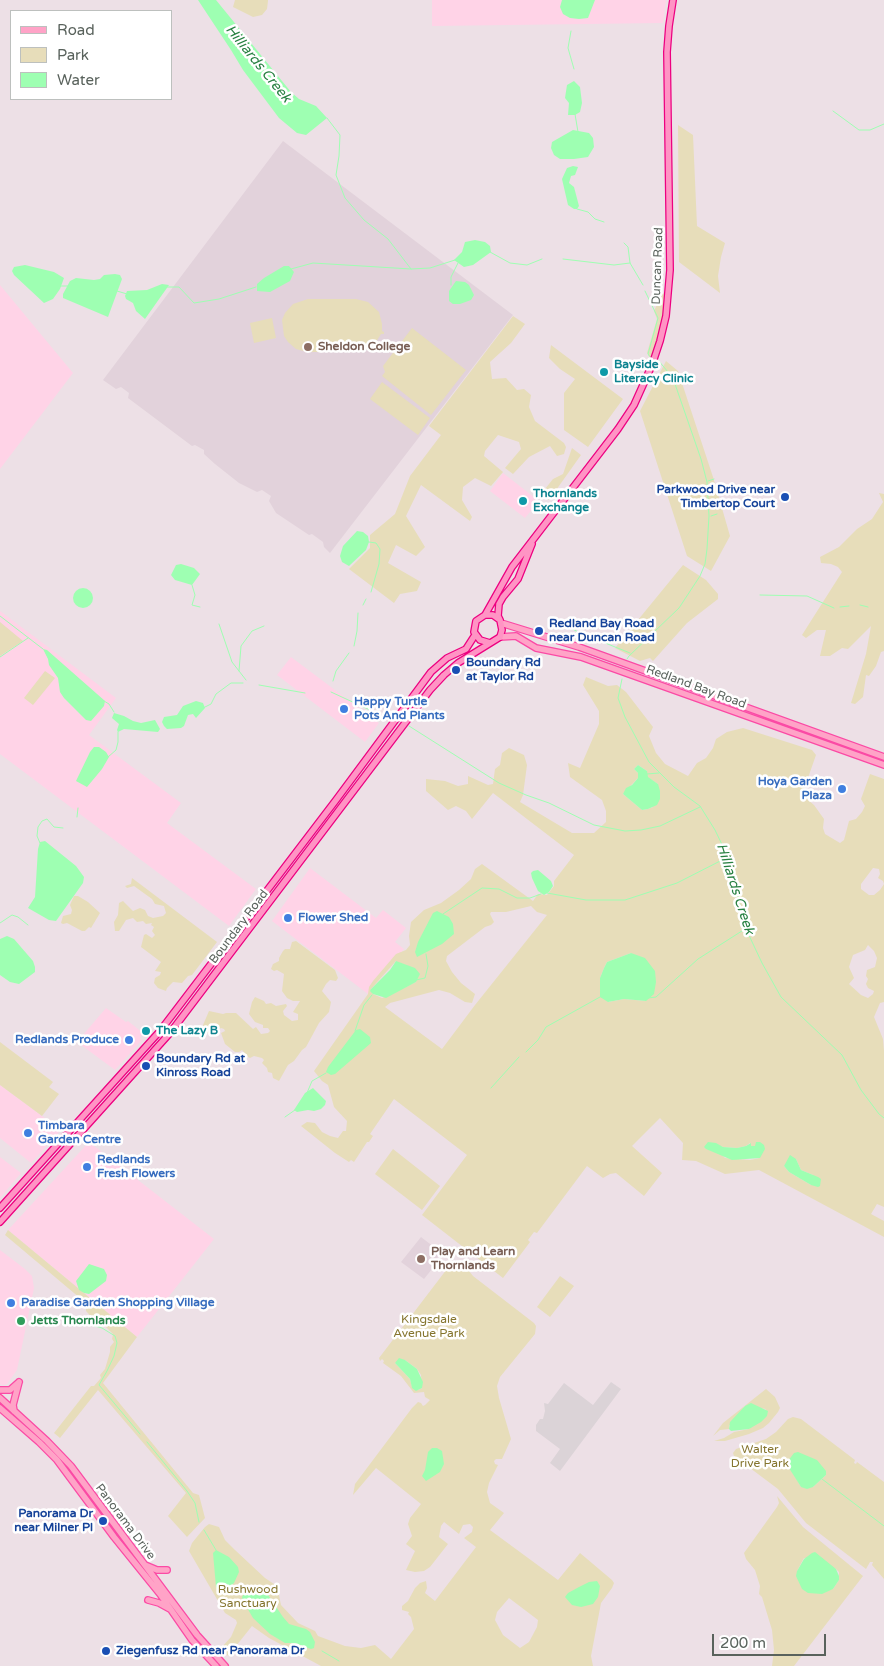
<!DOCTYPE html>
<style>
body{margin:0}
#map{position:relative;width:884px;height:1666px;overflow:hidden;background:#ede0e6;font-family:"Varela Round",sans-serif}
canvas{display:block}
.legend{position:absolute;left:10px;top:10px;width:162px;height:90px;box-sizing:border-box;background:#fff;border:1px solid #bdc0be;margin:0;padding:6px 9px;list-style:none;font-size:15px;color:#59625c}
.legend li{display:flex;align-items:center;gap:10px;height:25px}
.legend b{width:25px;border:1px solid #bdc0be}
.scale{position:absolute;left:712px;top:1634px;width:114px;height:22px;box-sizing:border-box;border:2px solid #59625c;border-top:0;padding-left:6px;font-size:15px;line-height:18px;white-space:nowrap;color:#59625c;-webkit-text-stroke:4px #fff;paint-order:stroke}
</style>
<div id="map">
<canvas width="884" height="1666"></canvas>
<ul class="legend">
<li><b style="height:6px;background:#ffa3c7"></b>Road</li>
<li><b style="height:14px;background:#e7ddba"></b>Park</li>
<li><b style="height:14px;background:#9effb2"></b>Water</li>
</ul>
<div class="scale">200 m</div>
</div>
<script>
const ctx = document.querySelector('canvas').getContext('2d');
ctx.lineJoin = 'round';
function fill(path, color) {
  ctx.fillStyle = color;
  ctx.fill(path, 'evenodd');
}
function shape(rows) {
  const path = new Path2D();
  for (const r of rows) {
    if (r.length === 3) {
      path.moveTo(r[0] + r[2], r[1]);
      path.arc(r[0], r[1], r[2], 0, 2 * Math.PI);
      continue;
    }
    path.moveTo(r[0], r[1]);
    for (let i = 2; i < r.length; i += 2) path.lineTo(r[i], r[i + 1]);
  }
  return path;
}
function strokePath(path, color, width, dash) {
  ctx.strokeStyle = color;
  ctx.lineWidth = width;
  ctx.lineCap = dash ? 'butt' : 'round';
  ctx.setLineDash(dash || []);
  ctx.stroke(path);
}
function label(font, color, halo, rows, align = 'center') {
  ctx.font = font + ' "Varela Round",sans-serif';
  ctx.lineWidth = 5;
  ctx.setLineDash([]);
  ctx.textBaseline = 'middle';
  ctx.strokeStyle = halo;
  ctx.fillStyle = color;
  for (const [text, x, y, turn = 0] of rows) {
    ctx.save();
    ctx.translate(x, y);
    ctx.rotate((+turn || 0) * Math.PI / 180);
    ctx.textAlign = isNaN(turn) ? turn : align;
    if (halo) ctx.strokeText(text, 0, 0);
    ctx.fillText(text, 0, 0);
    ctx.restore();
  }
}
fill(shape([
 [432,0,666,0,663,23,432,26],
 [0,285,73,373,0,469],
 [503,473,539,501,525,518,490,491],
 [0,611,116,698,89,735,181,803,167,823,256,889,229,926,0,754],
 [291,657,379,723,365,742,277,675],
 [310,868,376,918,383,910,406,928,395,942,404,949,368,994,272,921],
 [106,1008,126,1022,128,1021,143,1033,140,1038,142,1040,115,1070,77,1042],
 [0,1085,61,1130,31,1163,0,1138],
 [89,1142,214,1239,137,1337,8,1230],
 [0,1157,21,1173,0,1198],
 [0,1250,25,1269,32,1276,34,1288,17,1370,7,1384,3,1385,0,1384]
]), '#ffd3e7');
fill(shape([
 [611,1382,621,1389,560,1471,550,1463,560,1449,536,1431,536,1425,540,1419,543,1419,545,1411,544,1403,548,1404,564,1383,593,1405]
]), '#dbd3d7');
fill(shape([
 [283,141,513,315,330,553,324,547,323,542,312,534,309,535,276,513,269,501,271,496,262,490,257,492,239,483,215,464,204,454,204,450,195,445,192,446,128,398,129,393,121,387,116,389,103,380],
 [421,1237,434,1247,438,1255,436,1264,424,1279,401,1262]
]), '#e2d2db');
fill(shape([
 [235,0,268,0,268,1,267,9,262,15,253,17,233,7],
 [678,125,693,135,697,226,725,243,721,257,718,276,720,293,679,262],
 [665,293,663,318,651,360,647,353,657,319,654,311,662,294],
 [308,299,356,299,368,302,379,312,382,324,382,331,384,332,384,334,381,334,376,342,370,348,359,352,307,352,296,349,288,342,284,336,282,320,285,313,293,304],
 [513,316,525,324,511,343,490,362,492,379,506,378,517,390,524,389,531,395,529,407,535,421,564,443,566,447,564,454,557,456,550,446,529,457,513,474,505,468,521,449,519,442,498,435,485,451,484,456,503,472,491,486,475,478,463,487,462,500,472,517,470,521,421,485,406,516,425,547,416,556,396,545,388,563,421,582,417,591,400,594,394,603,349,569,370,548,370,535,395,514,410,476,441,435,429,426],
 [272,318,276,338,254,343,250,323],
 [412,328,466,370,431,415,382,376,385,372,383,366],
 [551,345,623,399,588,447,564,430,564,393,575,379,560,369,549,358],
 [666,361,678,371,713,477,730,536,711,571,687,556,640,411],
 [382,382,430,418,418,435,370,399],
 [572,448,581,455,549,500,541,494,553,479,563,474],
 [879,493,884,494,884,651,881,652,876,666,869,676,866,675,863,697,855,704,851,703,866,654,871,626,848,649,842,648,830,656,820,656,826,630,817,630,806,638,802,635,842,572,838,567,831,564,821,563,820,557,839,547,857,529,872,519,883,502],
 [683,565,706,580,718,594,718,599,687,623,653,661,650,658,640,661,615,648],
 [0,622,23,641,0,656],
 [45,671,55,678,33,705,24,698],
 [586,677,608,686,617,685,626,692,653,727,649,736,656,753,665,764,688,776,697,763,706,758,713,748,716,739,727,732,743,728,812,750,816,755,802,795,814,805,824,819,823,828,825,834,840,843,844,840,849,821,856,819,862,812,865,806,861,799,870,774,884,779,884,1002,880,1003,874,1017,883,1039,884,1051,884,1207,877,1204,871,1214,884,1221,884,1237,759,1170,725,1174,696,1161,682,1160,683,1143,660,1118,632,1146,662,1173,644,1196,616,1173,610,1174,603,1178,587,1166,537,1233,534,1232,528,1240,530,1242,503,1278,422,1215,467,1155,394,1099,370,1134,373,1136,369,1142,367,1142,354,1162,351,1160,349,1162,335,1153,301,1126,307,1122,315,1123,322,1132,330,1136,338,1138,343,1131,346,1131,347,1121,334,1107,328,1085,322,1081,314,1071,368,994,369,987,373,981,396,954,406,950,410,945,409,936,411,922,424,910,441,903,459,890,471,879,475,869,482,864,533,901,538,894,547,895,554,886,554,881,574,855,493,793,472,819,466,811,456,806,448,810,426,791,426,779,445,781,458,786,468,784,468,776,488,785,493,784,495,769,500,765,502,753,509,748,524,755,527,765,523,795,520,802,572,833,594,833,606,822,606,811,602,800,570,777,568,763,580,768,599,724,599,711,583,685],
 [638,765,647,771,647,777,658,784,653,807,648,809,642,810,623,794,638,778,638,773,634,769],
 [873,868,879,869,880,874,878,878,883,881,884,884,880,890,874,895,869,895,861,889,861,884],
 [531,906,537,912,547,915,475,1005,442,1049,385,1007,390,1003,439,990,450,993,465,1002,472,1003,475,994,461,983,452,972,446,961,447,956,485,927,491,925,494,922,490,914,491,912,506,912],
 [868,945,874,951,877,958,875,967,867,970,866,976,868,979,866,984,868,988,874,991,873,994,868,998,861,995,849,984,854,978,849,967,853,955,865,950],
 [631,953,646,1001,624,999,608,1002,600,978,604,968,607,962],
 [396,961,416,982,382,998,373,994,371,989],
 [712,1143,723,1147,737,1148,746,1146,750,1143,751,1146,755,1146,760,1158,750,1160,725,1158],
 [796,1159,801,1170,813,1175,811,1185,789,1172,784,1166],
 [132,878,217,942,192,975,188,976,182,983,173,982,167,988,166,991,158,988,154,983,155,978,160,975,161,972,155,971,161,962,141,947,144,935,146,934,152,938,155,935,152,931,154,927,151,925,152,923,146,924,143,921,137,922,133,918,126,920,119,931,115,931,114,922,118,915,119,903,123,901,133,911,140,908,145,910,148,916,153,918,163,916,166,913,164,906,155,904,152,899,134,886,127,888,125,886,131,884],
 [74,896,78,896,88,902,100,913,91,928,89,927,85,931,82,931,67,923,63,924,61,923,63,916,71,914,72,910,70,905],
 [296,941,335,970,338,978,336,981,330,980,326,984,322,991,331,1002,329,1012,319,1023,306,1047,302,1050,294,1061,288,1065,279,1081,273,1078,272,1073,268,1072,267,1068,262,1063,264,1060,262,1058,254,1056,250,1058,248,1057,242,1050,239,1052,235,1052,225,1044,221,1033,225,1031,224,1029,221,1028,211,1034,205,1032,203,1025,209,1011,223,1014,226,1013,236,1013,253,1029,256,1027,261,1034,268,1033,270,1031,268,1028,263,1028,263,1025,255,1022,249,1014,252,1002,255,997,264,1001,266,1004,271,1003,276,1006,286,1004,287,1006,283,1011,284,1015,292,1021,298,1020,298,1014,293,1012,300,1001,293,1001,287,998,282,991,284,974,277,970,274,971,271,969,273,964,279,961,279,958,283,951,285,949,290,949,292,942],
 [0,1042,53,1082,49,1087,59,1094,42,1116,0,1085],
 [393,1149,440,1186,422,1210,375,1174],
 [8,1230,137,1337,103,1383,193,1493,199,1495,205,1518,187,1537,168,1516,186,1493,98,1390,60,1438,54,1433,91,1386,94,1386,101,1378,100,1375,105,1369,110,1352,110,1347,114,1342,112,1339,113,1334,102,1323,95,1321,86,1311,86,1300,80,1298,68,1288,5,1235],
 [457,1263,465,1266,473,1276,534,1323,536,1326,535,1334,500,1377,497,1386,499,1398,511,1439,502,1459,496,1459,494,1461,495,1464,498,1465,489,1483,487,1492,490,1503,504,1513,490,1530,558,1580,580,1553,612,1580,614,1583,612,1588,601,1603,591,1656,593,1666,321,1666,269,1638,252,1626,228,1656,221,1648,231,1637,237,1623,236,1620,225,1613,189,1551,192,1543,205,1527,209,1524,219,1527,225,1540,235,1550,265,1578,277,1586,281,1605,298,1623,315,1631,318,1636,345,1646,361,1648,375,1645,391,1659,414,1629,411,1617,408,1614,409,1612,402,1610,402,1606,408,1601,415,1588,420,1583,426,1581,427,1588,425,1593,435,1601,476,1547,464,1538,472,1532,473,1527,470,1524,463,1525,459,1534,444,1522,441,1526,439,1537,448,1544,430,1567,424,1571,415,1572,406,1570,415,1551,406,1544,412,1536,408,1524,410,1518,421,1504,376,1468,353,1495,355,1484,412,1408,418,1402,421,1403,423,1406,425,1405,430,1400,425,1397,424,1392,414,1393,401,1376,383,1363,384,1361,382,1359,380,1361,379,1358,450,1265],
 [405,1360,417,1369,421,1375,422,1388,418,1390,412,1387,410,1379,395,1363],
 [509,1598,538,1620,537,1627,529,1642,520,1648,503,1635,495,1620,497,1612],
 [560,1276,574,1286,550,1317,537,1307],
 [766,1389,775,1397,780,1408,778,1412,769,1423,763,1428,749,1434,725,1441,714,1441,724,1438,734,1432,749,1429,766,1409,745,1406,729,1426,729,1429,720,1430,713,1436,723,1423],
 [793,1417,801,1419,855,1460,854,1463,856,1464,857,1462,884,1482,884,1579,872,1565,873,1562,870,1562,866,1569,806,1523,778,1489,734,1456,733,1453,736,1449,766,1439,776,1432,788,1419],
 [793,1473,826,1475,813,1487,801,1487],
 [777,1496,803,1527,863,1576,794,1666,772,1666,774,1650,772,1630,762,1597,759,1594,760,1586,755,1570,746,1559,744,1553,777,1507,779,1503],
 [804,1558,836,1569,839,1572,839,1580,833,1589,797,1571]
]), '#e7ddba');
fill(shape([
 [198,0,216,0,291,92,299,99,316,106,327,118,306,135,297,133,279,118,243,70,231,50],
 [562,0,595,0,588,18,579,19,570,18,563,14,560,7],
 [574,81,580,87,582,103,580,112,575,115,568,115,569,103,565,98,567,85],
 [573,130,589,133,593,138,594,147,588,157,574,159,560,159,554,155,551,148,552,142],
 [573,166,578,167,575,175,571,176,569,183,574,187,579,206,577,209,574,209,568,205,562,179,567,168],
 [475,240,485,242,490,246,491,252,473,265,464,267,454,260,462,252,465,242],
 [25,265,54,272,64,278,60,289,53,299,44,303,14,275,12,271,14,267],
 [284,266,289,266,294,272,290,281,270,292,257,291,257,284,264,278],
 [115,274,120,275,122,279,108,317,63,298,63,294,70,281,76,278,94,280,100,279,104,275],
 [456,281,465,282,469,285,474,295,471,300,460,304,453,304,449,301,449,291],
 [162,284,169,285,145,319,136,311,133,303,126,299,125,296,127,291,147,290],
 [357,531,363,532,368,536,369,542,366,550,349,566,342,562,340,556,343,546],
 [181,564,194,568,200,574,192,585,175,580,171,575,176,565],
 [83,598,10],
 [43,649,47,650,105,701,104,706,91,721,86,720,64,698,60,692,58,678,49,665,48,659],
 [196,701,203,703,205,708,196,718,193,714,188,715,184,726,181,728,167,729,164,726,162,722,164,717,177,715,183,706],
 [114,713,124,716,133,721,141,723,155,720,160,729,158,732,124,729,118,732,117,730,119,724,112,718],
 [94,747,99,747,106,752,109,757,102,769,87,787,76,781,90,752],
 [638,765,647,771,648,777,658,784,660,791,660,799,657,805,648,809,642,810,623,794,626,788,632,785,638,778,638,773,634,769],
 [45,841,76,866,84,877,83,883,56,921,49,920,28,908,35,897,38,849,40,842],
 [538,870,551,881,553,886,549,892,544,895,538,891,532,878,531,873,533,871],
 [437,911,449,917,453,924,454,934,442,944,417,957,415,952,418,942,433,913],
 [7,936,14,939,33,961,35,967,35,972,19,984,10,982,0,975,0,939],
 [631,953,645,958,655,971,656,982,654,994,646,1001,624,999,608,1002,600,997,600,978,604,968,607,962],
 [396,961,415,968,420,974,416,982,386,998,373,994,370,991,371,989,390,970],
 [360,1029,370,1037,371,1043,335,1074,331,1075,326,1072,328,1067,356,1030],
 [313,1088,326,1101,325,1105,321,1109,314,1111,308,1110,297,1112,294,1110,305,1093],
 [708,1142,716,1143,723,1147,737,1148,746,1146,751,1143,751,1146,755,1146,756,1142,760,1142,764,1145,765,1149,760,1158,732,1160,706,1149,704,1147],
 [790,1155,796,1159,801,1170,818,1177,821,1179,820,1186,818,1187,811,1185,789,1172,784,1166],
 [89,1264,104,1269,107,1275,106,1281,89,1294,84,1293,79,1290,76,1281],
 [399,1358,405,1360,417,1369,423,1382,422,1388,416,1391,412,1388,410,1379,395,1363],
 [751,1403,768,1411,767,1416,761,1422,749,1429,731,1431,729,1429,730,1422,745,1406],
 [432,1448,437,1448,442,1451,444,1464,440,1472,426,1481,422,1476,425,1470,428,1452],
 [798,1452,817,1460,826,1471,826,1475,813,1487,807,1489,801,1487,789,1468,788,1461,794,1453],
 [216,1550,229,1557,238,1567,239,1572,234,1583,223,1592,216,1587,213,1553],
 [815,1552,836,1569,839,1576,839,1580,833,1589,822,1594,808,1593,802,1589,796,1576,797,1571,804,1559,812,1553],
 [597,1581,600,1586,598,1597,593,1604,581,1607,572,1605,565,1597,568,1593,579,1587,589,1582],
 [258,1585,264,1589,283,1617,289,1624,306,1629,310,1632,315,1642,314,1648,311,1649,295,1643,285,1643,270,1634,253,1618,243,1601,242,1597,248,1588]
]), '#9effb2');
strokePath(shape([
 [571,31,568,48,574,69],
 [833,111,859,130,870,130,884,124],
 [575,114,578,132],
 [327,118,340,135,339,156,336,175,345,198,364,220,388,239,411,269],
 [577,209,588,212,595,219,604,222],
 [624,243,628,247,630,263,643,285],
 [490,252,510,263,527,265,542,259],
 [563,259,614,265,630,263],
 [291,269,313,263,411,269,430,268,455,260],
 [451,285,451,277,458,263],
 [61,286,68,286],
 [167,287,179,287,194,303,219,299,256,287],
 [117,291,127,294],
 [645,291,658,318,648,354,651,358],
 [676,384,682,381],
 [708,481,714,479],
 [711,516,717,514],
 [369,542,376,543,380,549,379,564,371,592],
 [192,585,195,595,192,605,200,607],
 [760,595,807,596,834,608],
 [363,605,366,599],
 [860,605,868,607],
 [840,607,849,606],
 [0,616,43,649],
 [560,622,578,632,630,653],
 [219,624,232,662,246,680],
 [354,646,357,631,358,613],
 [0,657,28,638],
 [627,659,629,656,679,608,700,576,705,564,707,549,709,516,707,482,701,459,675,384,668,372,658,360],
 [239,671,241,646,252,631,264,626],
 [622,679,618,698,625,717,649,762,674,787,700,806,715,830,728,857,746,929,762,963,781,997,842,1055,861,1090,879,1114,884,1118],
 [333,681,336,671,349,653],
 [259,685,305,693],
 [331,692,370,710],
 [104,701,109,704,114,712],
 [203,708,211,704,216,694,231,683,243,683],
 [384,713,395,716],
 [409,726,499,783,526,795,549,803,594,825,625,831,641,830,660,826,700,807],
 [108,757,116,750,118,742,118,732],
 [647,774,659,773],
 [77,817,78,808],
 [40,843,37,836,38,827,42,821,47,819,54,827,63,828],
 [547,893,586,900,625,900,677,883,728,857],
 [443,914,482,888,499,889,517,898,530,898,541,894],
 [0,923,12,915,18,917,28,925],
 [416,980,425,978,428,966,426,954],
 [648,998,656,997,698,959,745,929],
 [355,1031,364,1005,372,995],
 [526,1052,538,1040,546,1027,600,997],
 [491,1088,519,1057],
 [307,1093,312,1081,326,1073],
 [285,1117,295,1110],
 [88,1324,102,1328,115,1336,117,1343,114,1356,107,1371,99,1385,140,1434],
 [147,1442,187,1491,195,1503,199,1522],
 [822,1479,884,1526],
 [204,1530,216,1550],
 [322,1651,339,1661]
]), '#9effb2', 1);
const primary = shape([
 [501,623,579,647,884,757],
 [500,637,516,636,536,648,581,657,884,765],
 [0,1390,10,1390,19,1382],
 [0,1398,47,1441,71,1466,197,1635,225,1666],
 [0,1408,39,1442,57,1460,114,1537,160,1594,192,1640,216,1666],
 [14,1411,13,1405,19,1382],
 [145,1565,157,1570,167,1570],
 [148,1600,159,1603,170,1609]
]);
const trunk = shape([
 [485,615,512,567,618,429,634,405,652,365,660,341,666,316,670,270,667,52,669,26,673,0],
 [500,620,498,616,499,604,503,597,518,579,532,544],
 [0,1208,160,1031,336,800,431,672,447,658,466,649,475,635],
 [0,1222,170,1033,430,690,444,675,458,663,500,637,502,630,500,620,493,615,485,615,476,621,474,632,480,640,490,643]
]);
strokePath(primary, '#fb4aa5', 8);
strokePath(trunk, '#ed0080', 8);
strokePath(primary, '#ffa3c7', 5.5);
strokePath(trunk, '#ff94c4', 5.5);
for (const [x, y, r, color] of [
 [308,347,5,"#8d6e63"],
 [604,372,5,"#0f9aa8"],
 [785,497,5,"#1a4fb4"],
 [523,501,5,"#0f9aa8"],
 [539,631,5,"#1a4fb4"],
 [456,670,5,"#1a4fb4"],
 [344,709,5,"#3f7fe0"],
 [842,789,5,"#3f7fe0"],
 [288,918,5,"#3f7fe0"],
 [146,1031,5,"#0f9aa8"],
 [129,1040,5,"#3f7fe0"],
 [146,1066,5,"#1a4fb4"],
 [28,1133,5,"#3f7fe0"],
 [87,1167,5,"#3f7fe0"],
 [421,1259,5,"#8d6e63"],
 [11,1303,5,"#3f7fe0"],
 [21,1321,5,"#2e9e5b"],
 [103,1521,5,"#1a4fb4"],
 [106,1651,5,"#1a4fb4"]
]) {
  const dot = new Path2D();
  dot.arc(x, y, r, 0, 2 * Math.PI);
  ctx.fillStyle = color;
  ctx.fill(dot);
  strokePath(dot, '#fff', 2);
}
label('12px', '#59625c', '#fff', [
 ["Duncan Road",658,266,-88],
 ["Redland Bay Road",696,687,20],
 ["Boundary Road",239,927,-53],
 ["Panorama Drive",125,1522,53]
]);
label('bold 12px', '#785e54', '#fff', [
 ["Sheldon College",318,347],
 ["Play and Learn",431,1252],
 ["Thornlands",431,1266]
], 'left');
label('bold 12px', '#0d838f', '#fff', [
 ["Bayside",614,365],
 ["Literacy Clinic",614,379],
 ["Thornlands",533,494],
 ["Exchange",533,508],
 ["The Lazy B",156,1031]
], 'left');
label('bold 12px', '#164399', '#fff', [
 ["Parkwood Drive near",775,490,"right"],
 ["Timbertop Court",775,504,"right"],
 ["Redland Bay Road",549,624],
 ["near Duncan Road",549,638],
 ["Boundary Rd",466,663],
 ["at Taylor Rd",466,677],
 ["Boundary Rd at",156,1059],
 ["Kinross Road",156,1073],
 ["Panorama Dr",93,1514,"right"],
 ["near Milner Pl",93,1528,"right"],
 ["Ziegenfusz Rd near Panorama Dr",116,1651]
], 'left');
label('bold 12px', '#366cbe', '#fff', [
 ["Happy Turtle",354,702],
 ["Pots And Plants",354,716],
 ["Hoya Garden",832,782,"right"],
 ["Plaza",832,796,"right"],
 ["Flower Shed",298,918],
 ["Redlands Produce",119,1040,"right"],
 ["Timbara",38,1126],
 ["Garden Centre",38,1140],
 ["Redlands",97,1160],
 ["Fresh Flowers",97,1174],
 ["Paradise Garden Shopping Village",21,1303]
], 'left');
label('12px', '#85752e', '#fff', [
 ["Kingsdale",429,1320],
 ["Avenue Park",429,1334],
 ["Walter",760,1450],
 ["Drive Park",760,1464],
 ["Rushwood",248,1590],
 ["Sanctuary",248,1604]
]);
label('bold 12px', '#27864d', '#fff', [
 ["Jetts Thornlands",31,1321]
], 'left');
label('italic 14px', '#288142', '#fff', [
 ["Hilliards Creek",258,64,51],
 ["Hilliards Creek",735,889,72]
]);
</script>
